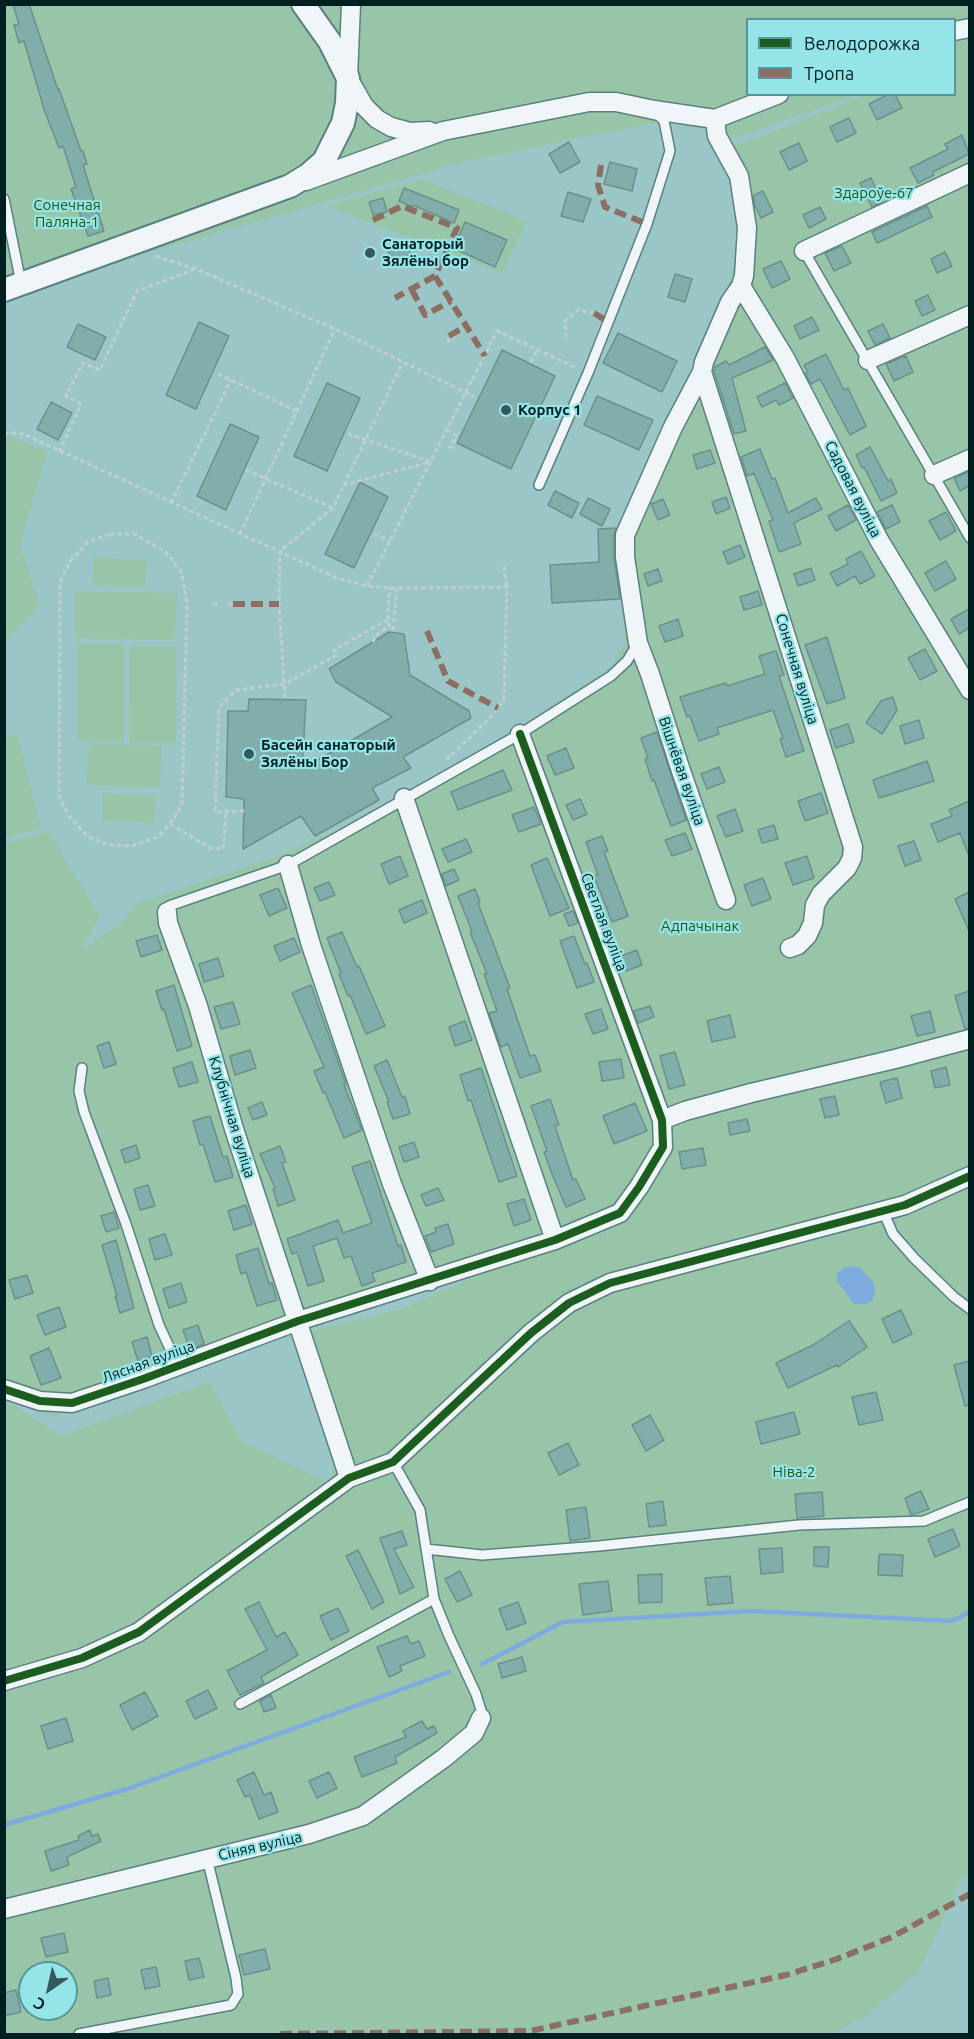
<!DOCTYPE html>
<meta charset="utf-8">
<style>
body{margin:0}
#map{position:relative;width:974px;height:2039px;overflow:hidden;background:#9ac6c7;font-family:Ubuntu,sans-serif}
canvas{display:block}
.frame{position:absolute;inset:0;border:6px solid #001f21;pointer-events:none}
.legend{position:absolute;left:746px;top:18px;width:210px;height:78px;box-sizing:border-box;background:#94e4e8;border:2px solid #599598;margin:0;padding:8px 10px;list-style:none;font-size:18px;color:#001f21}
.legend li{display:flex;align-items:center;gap:12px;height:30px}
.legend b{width:30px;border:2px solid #599598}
.north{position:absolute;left:18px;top:1961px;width:60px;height:60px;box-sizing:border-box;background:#94e4e8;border:2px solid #599598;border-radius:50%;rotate:214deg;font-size:16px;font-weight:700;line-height:24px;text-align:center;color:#001f21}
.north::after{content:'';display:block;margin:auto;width:21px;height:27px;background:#36595b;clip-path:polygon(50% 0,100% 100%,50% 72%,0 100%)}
</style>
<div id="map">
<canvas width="974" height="2039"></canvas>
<div class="frame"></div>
<ul class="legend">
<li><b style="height:8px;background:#1b5e20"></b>Велодорожка</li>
<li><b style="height:8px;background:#8d6e63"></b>Тропа</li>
</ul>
<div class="north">С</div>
</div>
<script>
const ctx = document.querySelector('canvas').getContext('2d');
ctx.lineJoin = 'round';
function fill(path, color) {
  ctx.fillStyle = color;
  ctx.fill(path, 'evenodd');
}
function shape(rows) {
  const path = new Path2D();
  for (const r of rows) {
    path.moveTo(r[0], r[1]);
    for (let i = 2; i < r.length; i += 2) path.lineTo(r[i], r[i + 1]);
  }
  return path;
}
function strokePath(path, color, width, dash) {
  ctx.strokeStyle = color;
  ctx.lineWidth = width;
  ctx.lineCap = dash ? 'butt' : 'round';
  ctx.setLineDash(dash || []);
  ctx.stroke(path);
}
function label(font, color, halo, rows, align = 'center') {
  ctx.font = font + ' Ubuntu,sans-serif';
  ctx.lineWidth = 4.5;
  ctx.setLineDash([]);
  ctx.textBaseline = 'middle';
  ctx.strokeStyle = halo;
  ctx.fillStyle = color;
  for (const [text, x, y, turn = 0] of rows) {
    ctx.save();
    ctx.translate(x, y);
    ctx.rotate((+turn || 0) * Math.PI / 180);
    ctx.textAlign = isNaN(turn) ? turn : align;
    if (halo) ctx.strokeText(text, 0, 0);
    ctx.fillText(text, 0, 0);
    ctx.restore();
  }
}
fill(shape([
 [5,5,969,5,970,1875,961,1879,919,1972,866,2016,833,2034,326,2034,327,2026,300,2034,5,2034,4,1400,62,1436,209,1382,243,1442,329,1483,340,1440,303,1333,402,1309,492,1269,301,1329,53,1417,5,1397,5,843,49,832,100,916,82,950,126,919,134,905,267,860,348,826,516,729,612,667,625,642,621,560,727,296,739,237,733,180,718,147,743,143,866,95,954,94,954,20,748,20,748,94,856,95,736,138,664,121,466,161,147,253,5,302],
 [30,1973,66,1973,66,2009,30,2009],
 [421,179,527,221,502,273,327,206],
 [8,435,47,452,20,545,40,606,5,641,4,436],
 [94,557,147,560,145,587,92,585],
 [75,591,177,593,175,640,75,638],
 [77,644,124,644,124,742,77,741],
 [130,646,176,646,176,743,129,743],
 [17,734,41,828,5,838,5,738],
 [89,743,161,746,160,788,87,785],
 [103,793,156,796,155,823,102,820]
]), '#98c5a7');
fill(shape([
 [852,1266,860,1268,874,1283,875,1292,872,1301,867,1304,854,1304,837,1281,837,1274,844,1268]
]), '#7eabdf');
strokePath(shape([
 [482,1664,563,1622,752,1611,951,1621,970,1612],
 [4,1825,127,1789,449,1672]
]), '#7eabdf', 4.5);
const building = shape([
 [13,4,29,4,58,90,59,89,81,151,83,151,87,164,83,165,104,231,88,236,71,189,76,187,63,146,59,148,44,109,24,41,19,43,14,25,19,24,13,4],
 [889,94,895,94,902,108,877,120,869,104,889,94],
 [849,118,856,133,837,142,830,127,849,118],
 [962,135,969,154,933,172,934,175,918,183,910,168,948,149,945,144,962,135],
 [569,142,580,162,560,173,549,154,569,142],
 [799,143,807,161,789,170,780,152,799,143],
 [610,162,637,169,632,191,604,184,610,162],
 [871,178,882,202,872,207,860,183,871,178],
 [404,188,459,210,454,223,413,205,412,207,399,201,404,188],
 [763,191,773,212,761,218,755,206,753,196,763,191],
 [568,192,591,199,583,222,561,216,568,192],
 [383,198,387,212,373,215,369,202,383,198],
 [927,206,932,217,877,243,872,232,927,206],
 [820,207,826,219,809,228,803,215,820,207],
 [465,222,507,240,495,267,453,248,465,222],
 [404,240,411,254,394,263,387,249,404,240],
 [842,246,851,263,834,271,825,253,842,246],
 [945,252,952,266,937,273,931,259,945,252],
 [781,261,790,279,772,288,763,269,781,261],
 [675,274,692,279,685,302,668,297,675,274],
 [928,295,935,310,922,316,915,301,928,295],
 [812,317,819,330,800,339,794,326,812,317],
 [199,322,229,336,196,409,166,395,199,322],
 [78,324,106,337,95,360,67,347,78,324],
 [883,324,890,338,875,345,868,331,883,324],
 [618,333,677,361,662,392,603,363,618,333],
 [765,347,773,360,732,378,746,431,734,434,714,371,715,367,726,361,729,365,765,347],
 [502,350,555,376,511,469,457,443,502,350],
 [826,354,844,390,848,388,866,426,850,435,820,379,811,384,805,373,808,372,804,365,826,354],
 [906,356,913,372,894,381,886,364,906,356],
 [327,383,360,398,327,471,294,456,327,383],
 [785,383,793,398,779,405,776,400,762,407,757,397,785,383],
 [597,396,653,420,639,450,584,425,597,396],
 [51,402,72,413,58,440,37,429,51,402],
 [230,424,259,437,226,510,197,496,230,424],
 [870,447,888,481,891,479,897,493,881,501,864,467,862,468,856,455,870,447],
 [760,449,772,479,775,478,788,513,816,498,822,509,794,523,801,544,779,552,769,521,773,520,754,473,747,476,741,457,760,449],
 [710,450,715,463,697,469,693,455,710,450],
 [969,472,969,486,960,491,954,478,969,472],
 [360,482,388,497,354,568,325,554,360,482],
 [555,491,579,503,572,518,548,505,555,491],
 [726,497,730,508,716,514,712,502,726,497],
 [588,498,610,509,602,526,580,514,588,498],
 [663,499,670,515,658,520,651,504,663,499],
 [848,505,856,520,836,531,828,516,848,505],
 [892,505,900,522,886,529,877,512,892,505],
 [946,512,956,531,940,540,929,521,946,512],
 [616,528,614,535,614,557,620,599,552,603,550,565,599,562,598,529,616,528],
 [740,545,745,557,728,564,723,552,740,545],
 [861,551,875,576,860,584,855,576,837,586,830,573,848,564,846,559,861,551],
 [946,561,956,579,935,591,925,573,946,561],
 [811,568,815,580,798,586,794,574,811,568],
 [658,569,662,581,648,586,644,574,658,569],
 [758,591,762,605,744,610,740,597,758,591],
 [969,609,969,628,959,634,951,619,969,609],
 [678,619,683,636,665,642,659,626,678,619],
 [389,632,404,634,410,675,469,711,471,718,403,757,411,768,372,788,379,800,315,836,301,816,243,849,244,799,226,797,228,711,248,711,249,699,306,700,302,769,392,717,336,682,329,669,389,632],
 [827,637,845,698,827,704,805,645,827,637],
 [925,649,937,671,920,680,908,658,925,649],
 [776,651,784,675,779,676,804,751,786,757,780,739,783,738,773,710,717,728,719,734,699,741,690,716,687,717,680,697,726,683,727,686,765,674,759,656,776,651],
 [893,697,897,710,882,734,866,723,881,701,893,697],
 [919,720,924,738,905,744,900,726,919,720],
 [848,724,854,742,836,748,830,730,848,724],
 [657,732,686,820,671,826,654,780,652,781,645,759,648,758,641,738,657,732],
 [566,748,574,768,555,775,547,756,566,748],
 [927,761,934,781,879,798,873,780,927,761],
 [719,767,725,782,707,789,701,774,719,767],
 [503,770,512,790,458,810,451,792,503,770],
 [821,793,828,813,805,821,798,801,821,793],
 [580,799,587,814,573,820,566,805,580,799],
 [969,801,969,856,960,833,938,842,931,824,952,816,949,810,969,801],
 [534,807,541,824,519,832,512,815,534,807],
 [735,809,743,831,726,837,717,816,735,809],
 [774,825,778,839,762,843,758,830,774,825],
 [685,833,692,849,672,856,665,840,685,833],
 [602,836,608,851,604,852,628,916,612,922,594,876,598,875,586,842,602,836],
 [466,839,472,852,448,862,442,849,466,839],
 [914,841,921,860,905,866,898,846,914,841],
 [400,856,408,876,389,884,381,864,400,856],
 [807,856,814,878,793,885,785,863,807,856],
 [547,858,569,908,550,916,531,865,547,858],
 [454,869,459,880,446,886,442,874,454,869],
 [763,878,771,899,752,906,744,885,763,878],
 [329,882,335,895,320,901,314,888,329,882],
 [278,888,287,908,269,916,260,895,278,888],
 [475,889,480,902,478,903,510,988,507,989,530,1056,535,1055,541,1071,520,1078,508,1044,501,1047,489,1013,497,1011,484,974,487,974,470,932,472,931,458,896,475,889],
 [969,892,969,931,955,899,969,892],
 [422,900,427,913,404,923,399,910,422,900],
 [573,911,578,923,569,926,564,914,573,911],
 [342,932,357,967,359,966,385,1026,366,1034,350,995,348,996,339,974,341,973,327,938,342,932],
 [157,935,162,950,141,957,136,941,157,935],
 [574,936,585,964,587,963,594,982,577,988,560,941,574,936],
 [294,938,300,952,280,961,274,946,294,938],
 [637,950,642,965,626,971,621,956,637,950],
 [218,958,224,976,204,982,199,964,218,958],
 [174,985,192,1046,177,1051,164,1009,162,1010,156,991,174,985],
 [311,985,346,1084,344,1085,362,1130,344,1138,325,1092,323,1093,314,1071,324,1067,292,993,311,985],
 [969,991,969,1028,965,1029,955,996,969,991],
 [233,1002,240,1024,221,1029,214,1007,233,1002],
 [650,1006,654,1017,638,1023,634,1011,650,1006],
 [601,1009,608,1029,593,1034,585,1014,601,1009],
 [930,1011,935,1032,917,1036,911,1016,930,1011],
 [730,1015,735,1037,712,1042,707,1021,730,1015],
 [465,1021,472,1040,455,1046,449,1027,465,1021],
 [109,1042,116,1064,104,1068,97,1046,109,1042],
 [250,1050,256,1068,235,1075,230,1056,250,1050],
 [675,1052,685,1085,669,1089,660,1056,675,1052],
 [621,1059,624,1078,602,1081,599,1062,621,1059],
 [387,1060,402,1097,405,1096,410,1114,393,1119,387,1102,389,1102,374,1066,387,1060],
 [192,1062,198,1082,179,1087,173,1068,192,1062],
 [946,1067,950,1085,935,1088,931,1071,946,1067],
 [481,1068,517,1176,499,1182,471,1100,468,1101,460,1075,481,1068],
 [897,1078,902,1098,886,1103,880,1082,897,1078],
 [835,1096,839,1115,825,1118,820,1099,835,1096],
 [550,1099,559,1125,555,1126,573,1180,576,1179,585,1199,566,1207,552,1174,544,1152,547,1151,531,1106,550,1099],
 [262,1102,267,1115,253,1120,248,1108,262,1102],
 [635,1103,647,1131,614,1144,603,1116,635,1103],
 [210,1116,223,1157,227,1156,233,1177,215,1182,203,1144,200,1145,193,1121,210,1116],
 [747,1119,750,1131,730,1135,728,1123,747,1119],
 [414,1142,419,1157,404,1162,399,1147,414,1142],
 [136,1145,140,1158,125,1163,121,1150,136,1145],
 [280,1146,286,1162,282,1163,295,1200,278,1206,273,1189,275,1188,260,1154,280,1146],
 [703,1148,706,1165,682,1169,679,1152,703,1148],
 [370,1161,398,1246,401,1245,406,1262,372,1273,375,1281,362,1286,351,1256,344,1258,337,1238,313,1246,324,1281,308,1286,297,1252,292,1254,287,1239,338,1220,343,1233,372,1223,352,1167,370,1161],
 [148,1185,155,1206,140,1210,134,1189,148,1185],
 [438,1188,444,1200,426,1206,421,1195,438,1188],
 [524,1199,531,1220,514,1226,507,1204,524,1199],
 [246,1205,252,1224,234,1230,228,1211,246,1205],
 [114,1212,119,1228,106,1232,101,1216,114,1212],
 [448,1224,454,1244,431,1252,425,1236,436,1232,435,1228,448,1224],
 [165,1234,172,1255,155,1260,149,1239,165,1234],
 [116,1240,134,1308,120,1313,115,1296,117,1296,102,1245,116,1240],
 [258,1248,269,1284,272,1283,277,1300,257,1306,246,1272,241,1274,236,1255,258,1248],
 [27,1275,33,1293,15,1299,9,1280,27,1275],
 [181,1283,187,1302,169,1308,163,1289,181,1283],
 [59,1307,66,1327,45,1335,37,1315,59,1307],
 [901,1310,912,1334,893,1343,882,1319,901,1310],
 [849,1321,867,1347,838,1367,837,1365,788,1388,776,1363,813,1345,849,1321],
 [198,1325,204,1344,190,1350,183,1330,198,1325],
 [147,1337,152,1356,138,1361,132,1342,147,1337],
 [49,1348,61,1378,41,1385,30,1356,49,1348],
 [969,1361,969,1405,965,1406,954,1365,969,1361],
 [876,1392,883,1420,859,1425,852,1397,876,1392],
 [794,1412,800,1434,761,1444,756,1422,794,1412],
 [650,1415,664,1440,646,1451,632,1425,650,1415],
 [568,1443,579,1465,559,1475,548,1453,568,1443],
 [921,1491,929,1509,911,1515,905,1498,921,1491],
 [822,1492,824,1516,797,1518,795,1494,822,1492],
 [663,1501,666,1525,649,1527,646,1504,663,1501],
 [586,1507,590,1538,570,1541,566,1510,586,1507],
 [953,1529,960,1546,935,1557,928,1539,953,1529],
 [402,1531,407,1545,394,1549,414,1587,400,1594,380,1538,402,1531],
 [814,1547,829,1547,828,1567,814,1566,814,1547],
 [782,1548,783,1572,761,1574,759,1549,782,1548],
 [358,1550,384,1602,372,1609,346,1556,358,1550],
 [879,1554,903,1555,902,1576,878,1575,879,1554],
 [460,1571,472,1595,457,1602,445,1579,460,1571],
 [662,1574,662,1602,639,1603,638,1575,662,1574],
 [730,1576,733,1603,708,1605,705,1578,730,1576],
 [608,1581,612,1611,583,1615,579,1584,608,1581],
 [259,1602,276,1637,285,1632,298,1655,261,1677,264,1683,240,1695,227,1671,267,1650,245,1609,259,1602],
 [518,1602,526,1623,507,1630,499,1609,518,1602],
 [338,1608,349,1631,331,1640,320,1616,338,1608],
 [407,1636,411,1644,419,1641,425,1656,400,1666,402,1671,389,1677,377,1647,407,1636],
 [522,1657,526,1671,502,1678,498,1664,522,1657],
 [208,1690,217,1708,195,1719,186,1701,208,1690],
 [145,1692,158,1716,132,1730,120,1705,145,1692],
 [271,1695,276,1708,264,1712,260,1701,271,1695],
 [66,1718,73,1741,48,1749,41,1726,66,1718],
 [422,1721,427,1729,434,1726,437,1733,395,1757,397,1763,362,1777,354,1757,406,1737,403,1731,422,1721],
 [254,1772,264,1795,271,1792,278,1812,259,1819,250,1795,245,1797,237,1780,254,1772],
 [329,1772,337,1788,317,1798,309,1781,329,1772],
 [90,1830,92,1836,98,1834,101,1841,67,1857,69,1865,51,1871,45,1851,79,1840,78,1836,90,1830],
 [64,1933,68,1952,46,1957,41,1938,64,1933],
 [265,1949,270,1969,244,1975,239,1955,265,1949],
 [199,1958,204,1977,189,1980,185,1961,199,1958],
 [156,1967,160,1986,145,1989,141,1970,156,1967],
 [108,1978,111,1995,97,1998,94,1981,108,1978],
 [16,1990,21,2012,4,2016,4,1993,16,1990]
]);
fill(building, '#81aeaa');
strokePath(building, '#6c908d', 1.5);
const service = shape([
 [4,199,21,283],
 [804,251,970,538],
 [539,485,588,373,647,224,670,151,664,121,655,112],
 [167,912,169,906,288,865,520,734,611,676,627,661,638,643],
 [82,1068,79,1091,84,1112,126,1224,159,1325,178,1366],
 [883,1211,893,1234,914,1258,954,1297,970,1309],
 [393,1462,420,1510,434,1599,449,1636,476,1694,481,1710,481,1718],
 [426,1549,482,1555,599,1546,799,1525,924,1521,970,1502],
 [240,1704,434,1599],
 [79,2034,231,2005,238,1994,236,1978,207,1858]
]);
const minor = shape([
 [351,4,348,78,364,106,377,119,391,127,410,132,429,131],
 [954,31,970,28],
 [715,119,717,136,739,176,747,228,744,276,741,286,730,302,704,362,702,372,673,427,625,535,625,557,638,643,650,674,680,768,726,900],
 [306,181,443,131,589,102,616,102,654,110,715,119,779,94],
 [804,251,970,173],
 [741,286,785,358,879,540,970,690],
 [868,360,970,315],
 [702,372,853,847,852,858,847,868,821,894,815,905,813,923,807,936,798,945,790,948],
 [934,475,970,459],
 [404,798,555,1240],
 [288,865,311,945,392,1184,430,1281],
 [167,912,168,923,198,1006,234,1129,349,1478],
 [662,1120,685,1111,751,1093,895,1059,970,1039],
 [4,1389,40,1401,72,1403,143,1379,298,1321,555,1240,620,1213,639,1187,663,1147,662,1120,520,734],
 [4,1681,82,1658,139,1632,349,1478,393,1462,531,1333,569,1303,610,1283,905,1205,970,1176],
 [4,1909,309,1834,363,1816,444,1758,474,1733,481,1718]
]);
const tertiary = shape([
 [4,290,290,186,308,175,324,161,343,123,347,103,348,78,330,42,303,4]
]);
strokePath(service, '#5a8182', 12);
strokePath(minor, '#5a8182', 21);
strokePath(tertiary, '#5a8182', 26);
strokePath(shape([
 [156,256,196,269,335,329,475,397],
 [566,337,565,321,578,310,594,313],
 [447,342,455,336],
 [531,362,537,350],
 [218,374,297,411],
 [447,430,456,435,450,447,452,447,457,436],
 [4,433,21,433,337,578,367,586,390,588,507,587,504,699,493,715,445,761],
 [348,434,429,461],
 [59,452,81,404,66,396,83,363,100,370,137,291,195,269],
 [246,470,333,508],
 [343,485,430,462],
 [171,503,231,380],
 [110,534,134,534,165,551,181,571,187,602,182,805,170,824,157,837,132,846,108,845,87,836,68,815,59,796,60,582,71,560,88,542,110,534],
 [240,534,335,329],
 [374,534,390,541],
 [504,566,507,587],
 [367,586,497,331,577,368],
 [213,604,218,604],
 [228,604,233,604],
 [393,630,397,588],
 [373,642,376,635,389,626,388,606,390,588],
 [285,697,279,604,280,551,333,508,402,363],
 [244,811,215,812,219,707,236,690,284,684,337,655,334,650,389,619],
 [170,824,210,848,223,849,226,812]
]), '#bfcece', 3, [4.5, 3]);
strokePath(service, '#f0f6f7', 9);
strokePath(minor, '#f0f6f7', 18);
strokePath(tertiary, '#f0f6f7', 22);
strokePath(shape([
 [601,165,598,185,605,207,647,224],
 [373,220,402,206,457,228,435,276,395,298],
 [435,276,485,356],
 [412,290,425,315,451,301],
 [594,313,608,322],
 [449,336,466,326],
 [233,604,279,604],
 [427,631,448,681,498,708],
 [280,2034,530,2031,786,1975,837,1959,892,1937,970,1894]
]), '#8d6e63', 6, [12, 6]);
strokePath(shape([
 [4,1389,40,1401,72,1403,143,1379,298,1321,555,1240,620,1213,639,1187,663,1147,662,1120,520,734],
 [4,1681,82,1658,139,1632,349,1478,393,1462,531,1333,569,1303,610,1283,905,1205,970,1176]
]), '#1b5e20', 8);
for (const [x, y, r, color] of [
 [370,253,6,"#36595b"],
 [506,410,6,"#36595b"],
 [249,754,6,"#36595b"]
]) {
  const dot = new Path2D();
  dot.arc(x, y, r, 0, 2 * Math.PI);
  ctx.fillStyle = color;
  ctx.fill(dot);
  strokePath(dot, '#94e4e8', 2);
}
label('15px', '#21590e', '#94e4e8', [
 ["Здароўе-67",874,193],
 ["Сонечная",67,205],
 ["Паляна-1",67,222],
 ["Адпачынак",700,926],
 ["Ніва-2",794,1472]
]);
label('bold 15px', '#001f21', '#94e4e8', [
 ["Санаторый",382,244],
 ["Зялёны бор",382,261],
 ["Корпус 1",518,410],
 ["Басейн санаторый",261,745],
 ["Зялёны Бор",261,762]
], 'left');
label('15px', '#001f21', '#94e4e8', [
 ["Садовая вуліца",853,489,63],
 ["Сонечная вуліца",797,669,73],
 ["Вішнёвая вуліца",682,771,71],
 ["Светлая вуліца",604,922,69],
 ["Клубнічная вуліца",232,1117,73],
 ["Лясная вуліца",148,1362,-20],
 ["Сіняя вуліца",260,1846,-13]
]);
</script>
